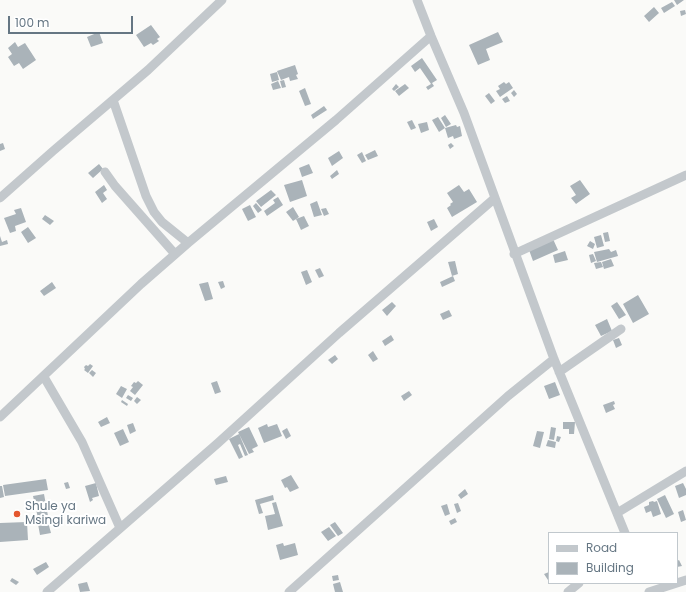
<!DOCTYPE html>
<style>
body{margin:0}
#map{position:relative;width:686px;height:592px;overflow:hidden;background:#fafaf8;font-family:Poppins,sans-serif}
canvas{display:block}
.legend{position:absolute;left:548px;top:532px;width:130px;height:52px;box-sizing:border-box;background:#fff;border:1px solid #c1c8cd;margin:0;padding:5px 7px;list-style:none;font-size:12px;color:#657683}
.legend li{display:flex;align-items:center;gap:8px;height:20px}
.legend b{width:20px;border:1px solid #c1c8cd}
.scale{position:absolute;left:8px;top:16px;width:125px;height:18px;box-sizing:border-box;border:2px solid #657683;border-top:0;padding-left:5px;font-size:12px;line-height:14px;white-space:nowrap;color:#657683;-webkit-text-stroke:3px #fff;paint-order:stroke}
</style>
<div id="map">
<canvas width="686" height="592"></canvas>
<ul class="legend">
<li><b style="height:5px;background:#c3c8cc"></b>Road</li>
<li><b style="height:11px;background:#aab3b9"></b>Building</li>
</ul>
<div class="scale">100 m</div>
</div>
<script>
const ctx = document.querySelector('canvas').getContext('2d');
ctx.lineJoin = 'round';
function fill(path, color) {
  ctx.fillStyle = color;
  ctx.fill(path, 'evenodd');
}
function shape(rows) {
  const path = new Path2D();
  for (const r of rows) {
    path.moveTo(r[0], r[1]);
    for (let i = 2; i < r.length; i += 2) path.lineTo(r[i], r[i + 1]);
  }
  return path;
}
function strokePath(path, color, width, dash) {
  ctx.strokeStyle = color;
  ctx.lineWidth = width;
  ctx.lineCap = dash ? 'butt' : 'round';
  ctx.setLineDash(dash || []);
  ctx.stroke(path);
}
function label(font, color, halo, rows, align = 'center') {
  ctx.font = font + ' Poppins,sans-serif';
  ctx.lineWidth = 4;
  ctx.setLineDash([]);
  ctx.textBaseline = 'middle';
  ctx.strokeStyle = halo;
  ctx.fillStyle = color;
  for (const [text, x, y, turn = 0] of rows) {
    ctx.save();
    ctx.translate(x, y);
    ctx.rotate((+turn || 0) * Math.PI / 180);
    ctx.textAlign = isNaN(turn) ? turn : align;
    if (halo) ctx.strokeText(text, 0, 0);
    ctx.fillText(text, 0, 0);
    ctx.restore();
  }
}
fill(shape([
 [674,0,684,0,677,5],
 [672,2,675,6,664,13,661,8],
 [654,7,659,13,649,22,644,16],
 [685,10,686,14,681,16,680,11],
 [151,25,160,37,157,39,159,41,153,45,151,43,144,47,136,35],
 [99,32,103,43,91,47,87,37],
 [498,32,503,42,486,49,490,60,478,65,469,45],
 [15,42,18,47,25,43,36,60,23,69,19,63,14,66,8,57,12,54,8,48],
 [422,58,437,80,432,83,434,86,428,90,426,87,431,84,420,68,415,72,411,66],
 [295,65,298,74,296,75,298,79,290,81,289,77,281,80,277,71],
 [277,72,279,80,272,82,270,74],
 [284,80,286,87,282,88,280,81],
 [278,81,281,88,273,90,271,84],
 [504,82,506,84,509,82,513,88,500,97,496,91,500,89,498,86],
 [396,84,399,87,394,91,392,89],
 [405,84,409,88,399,96,395,91],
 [305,88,311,104,305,106,299,91],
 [514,90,517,94,514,97,511,93],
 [489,93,495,101,491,104,485,96],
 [507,96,510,101,505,103,502,99],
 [324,106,327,110,313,119,311,115],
 [445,115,451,124,446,127,441,118],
 [438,117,445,128,439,132,432,120],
 [412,120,416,128,411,130,407,122],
 [427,122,429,130,421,133,418,124],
 [456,125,457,127,460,126,462,136,454,139,453,136,448,138,445,128],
 [3,143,5,149,0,151,0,144],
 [451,143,454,146,450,149,448,145],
 [375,150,378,156,368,160,365,155],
 [339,151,343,158,332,166,328,158],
 [362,152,366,161,362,163,357,155],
 [99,164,103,169,93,178,88,173],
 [309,164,313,173,302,177,299,168],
 [337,170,339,174,332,179,330,176],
 [302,180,307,196,290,202,284,185],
 [580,180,590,194,576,204,571,198,576,195,570,186],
 [104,185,107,190,103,193,107,199,102,203,95,192],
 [459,185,464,192,469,189,477,202,452,217,447,208,451,205,450,204,453,202,447,193],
 [271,190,276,195,261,207,256,201],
 [278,197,283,205,267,216,264,211,275,203,273,200],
 [317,201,322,215,314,217,310,204],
 [256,203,262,210,258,213,253,206],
 [250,205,256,217,248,221,242,209],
 [293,207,299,217,293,221,286,212],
 [21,208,26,222,15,226,16,231,10,233,4,218,16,214,14,210],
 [326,208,329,214,324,216,321,209],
 [45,215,54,221,50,225,42,219],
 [304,216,309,226,301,230,296,219],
 [434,219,438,227,431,231,427,222],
 [28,227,36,238,28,243,21,232],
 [608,232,610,241,605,242,603,233],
 [601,235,604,246,597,248,594,237],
 [0,236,2,242,7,240,8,244,0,246],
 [553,239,558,250,533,261,529,250],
 [590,241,595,244,593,249,587,246],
 [609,249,611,252,616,250,618,256,597,262,594,252],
 [565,251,568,260,555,263,553,255],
 [593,254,596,261,591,263,589,255],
 [611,259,614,266,604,269,602,262],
 [455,261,458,274,452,276,448,262],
 [601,262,603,267,596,269,594,263],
 [320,268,324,276,319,278,315,270],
 [307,270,312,282,306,285,301,272],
 [453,276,455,281,442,287,440,282],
 [223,281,225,287,221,289,218,282],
 [52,282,56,288,44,296,40,291],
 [208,282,213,299,205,301,199,284],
 [638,295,649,314,633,323,623,304],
 [392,302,396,306,387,316,382,310],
 [617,302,626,315,619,319,611,306],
 [449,310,452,316,443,320,440,314],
 [607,319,612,331,601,336,595,325],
 [391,335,394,340,385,346,382,341],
 [619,338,622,345,616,348,613,340],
 [373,351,378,359,373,362,368,355],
 [335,355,338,359,332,364,328,360],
 [90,364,93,366,88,373,84,370,85,369,84,367,86,365,88,366],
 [92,370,96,373,93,377,89,373],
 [138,381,143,385,135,395,130,391,133,387,131,386,134,382,136,383],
 [217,381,221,392,215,394,211,383],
 [555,382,560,395,549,399,544,386],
 [121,386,127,389,122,398,116,394],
 [409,391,412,395,404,401,401,396],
 [128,395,133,398,131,401,126,398],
 [137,397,141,400,137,404,134,401],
 [122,400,128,404,127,406,121,402],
 [614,401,615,404,613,405,615,409,606,413,603,405],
 [107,417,110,423,101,427,98,422],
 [563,422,575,422,574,434,569,434,569,429,563,429],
 [133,423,136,431,130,434,127,425],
 [267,424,268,427,277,424,282,436,264,443,258,428],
 [249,427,258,446,252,449,254,452,249,454,238,432],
 [551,427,556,428,554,440,549,439],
 [287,428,291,436,286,439,282,431],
 [123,429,129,442,120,446,114,433],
 [537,431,544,432,540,448,533,446],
 [239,434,248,455,245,456,240,444,238,445,243,457,239,459,229,439],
 [557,436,561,437,559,442,556,441],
 [548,440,556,442,555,448,546,446],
 [291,475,299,488,290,492,287,487,285,488,281,480],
 [226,476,228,482,216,485,214,479],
 [46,479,48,490,5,496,3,485],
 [68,482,70,488,66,489,64,483],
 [96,483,99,496,92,498,93,500,90,502,85,486],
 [683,483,686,489,686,495,679,498,675,486],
 [0,486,2,486,4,497,0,498],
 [465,489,468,494,461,499,458,495],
 [44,494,48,516,38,518,33,496],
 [273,495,274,500,260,504,263,513,259,514,255,500],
 [665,495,674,514,666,518,657,499],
 [653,501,654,502,657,501,661,514,653,517,651,511,646,513,644,507,649,505,649,502],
 [276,502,283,526,268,530,265,516,275,514,272,503],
 [458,503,461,511,457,513,454,504],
 [447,504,450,514,445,516,441,506],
 [683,510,686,520,681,522,678,512],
 [455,518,457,522,451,525,449,521],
 [27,522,28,540,0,542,0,523],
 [48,522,51,533,40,535,38,524],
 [335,522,343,533,338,536,330,525],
 [329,527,336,536,328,541,321,532],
 [283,543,284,546,295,543,298,555,280,560,276,545],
 [679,560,682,566,677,567,677,561],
 [46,562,49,567,37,575,33,569],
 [549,572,549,579,548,580,544,574],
 [338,575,339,580,333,581,332,576],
 [12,578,19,582,16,585,10,581],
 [87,582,90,591,80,592,78,584],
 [340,582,343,592,335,592,333,584]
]), '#aab3b9');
strokePath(shape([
 [417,0,431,36,464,113,554,359,625,533],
 [113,100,146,196,154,212,162,222,188,243],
 [105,172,115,186,175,254],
 [0,198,53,151,148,70,222,0],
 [514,254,686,175],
 [559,372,621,329],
 [44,377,82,442,120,528],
 [0,417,141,284,188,243,336,120,431,36],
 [617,513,686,471],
 [47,592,218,443,339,333,495,198],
 [289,592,508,396,554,359],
 [568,592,579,583],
 [649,592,686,580]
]), '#c3c8cc', 9);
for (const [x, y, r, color] of [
 [17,514,4,"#e4572e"]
]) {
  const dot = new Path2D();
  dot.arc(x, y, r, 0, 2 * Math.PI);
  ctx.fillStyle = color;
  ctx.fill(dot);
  strokePath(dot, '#fff', 1.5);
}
label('12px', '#657683', '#fff', [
 ["Shule ya",25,507],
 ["Msingi kariwa",25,521]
], 'left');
</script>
